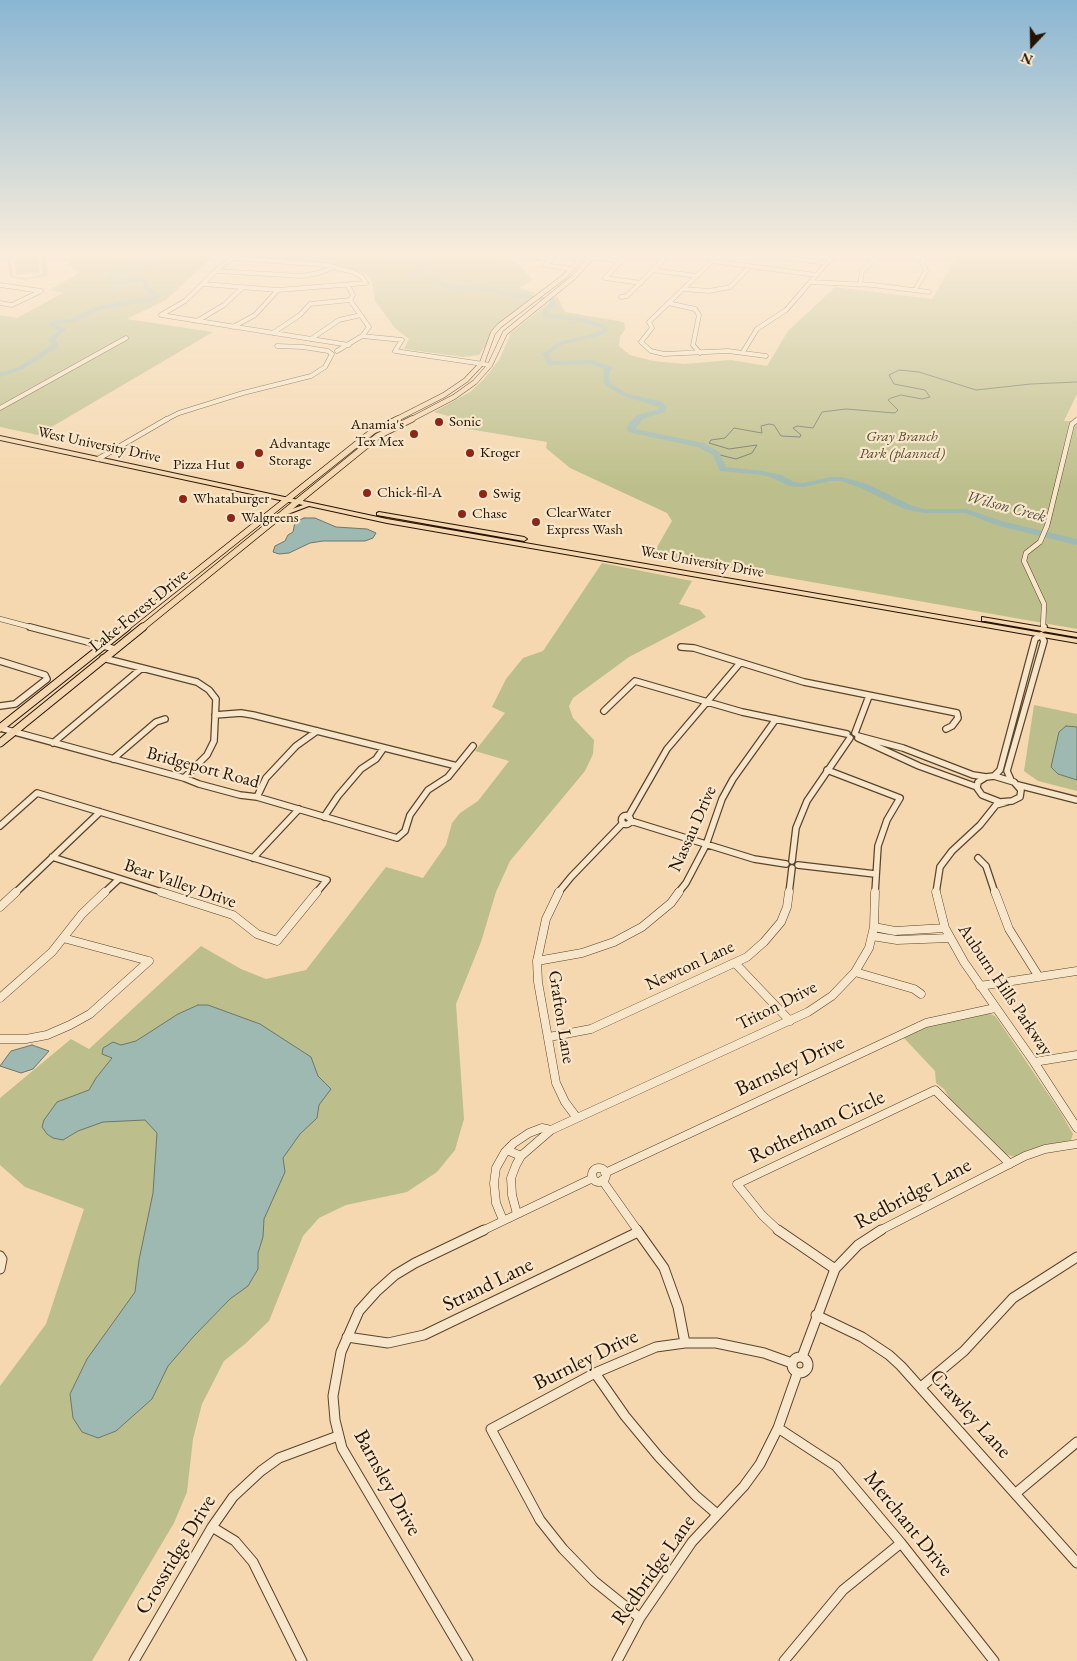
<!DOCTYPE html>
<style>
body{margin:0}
#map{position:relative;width:1077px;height:1661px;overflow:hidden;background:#f5d8af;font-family:"EB Garamond",serif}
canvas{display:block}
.north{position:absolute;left:1007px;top:20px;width:50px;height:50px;-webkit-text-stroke:4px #f8e6cb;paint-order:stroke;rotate:201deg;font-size:14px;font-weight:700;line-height:20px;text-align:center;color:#251300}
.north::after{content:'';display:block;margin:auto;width:18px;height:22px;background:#251300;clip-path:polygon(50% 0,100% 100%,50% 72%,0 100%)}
</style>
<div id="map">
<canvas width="1077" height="1661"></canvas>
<div class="north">N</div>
</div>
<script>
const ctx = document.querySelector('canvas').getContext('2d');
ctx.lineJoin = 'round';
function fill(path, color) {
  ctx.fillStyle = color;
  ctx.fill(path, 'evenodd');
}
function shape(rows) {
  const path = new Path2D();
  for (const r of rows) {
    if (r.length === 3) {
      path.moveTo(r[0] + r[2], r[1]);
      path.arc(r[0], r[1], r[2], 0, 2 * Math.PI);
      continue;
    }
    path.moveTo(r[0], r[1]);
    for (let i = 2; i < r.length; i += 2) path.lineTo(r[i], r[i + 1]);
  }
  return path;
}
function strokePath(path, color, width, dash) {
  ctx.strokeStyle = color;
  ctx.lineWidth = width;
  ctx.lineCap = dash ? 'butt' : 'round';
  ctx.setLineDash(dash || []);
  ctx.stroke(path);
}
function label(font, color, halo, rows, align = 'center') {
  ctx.font = font + ' "EB Garamond",serif';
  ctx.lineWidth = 4.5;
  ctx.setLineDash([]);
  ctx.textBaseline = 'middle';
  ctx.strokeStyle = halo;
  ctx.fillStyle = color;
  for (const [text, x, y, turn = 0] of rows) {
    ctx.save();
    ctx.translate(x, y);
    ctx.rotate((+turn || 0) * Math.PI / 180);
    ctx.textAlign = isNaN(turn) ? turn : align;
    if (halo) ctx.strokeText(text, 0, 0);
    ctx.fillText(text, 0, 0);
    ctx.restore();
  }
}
fill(shape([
 [12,256,17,256,11,259,13,276,28,278,42,274,41,256,46,256,48,276,24,280,10,277,7,260],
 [70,256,213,256,166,300,127,319,213,332,38,435,0,427,0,315,17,318,63,293,50,290,79,273,69,265],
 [230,256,480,256,517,263,533,280,519,288,536,293,532,296,534,296,503,321,479,355,463,357,404,349,409,339,395,328,375,301,372,282,368,276,359,271,329,264],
 [957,256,1077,256,1077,394,1064,421,1077,421,1077,629,653,554,672,521,667,513,570,468,546,448,547,442,462,428,470,422,434,412,470,392,484,379,499,360,511,333,557,296,565,312,624,322,625,329,620,337,619,346,630,355,653,361,684,364,731,360,767,366,788,331,835,287,932,299],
 [38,257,40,273,16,275,14,259],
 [602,563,692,581,679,604,700,610,706,617,629,657,573,698,569,706,573,718,594,740,593,754,585,771,510,861,496,892,481,942,456,1004,464,1119,455,1150,437,1172,407,1192,346,1205,319,1218,303,1236,269,1321,245,1344,224,1361,202,1404,193,1439,187,1492,174,1523,92,1661,0,1661,0,1386,46,1324,84,1209,25,1187,0,1165,0,1098,71,1039,89,1049,201,946,241,969,266,979,306,970,386,867,423,878,446,845,452,823,460,813,478,801,509,761,475,751,505,713,492,707,506,679,523,658,543,651],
 [1034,705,1077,714,1077,791,1038,781,1024,771],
 [987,1013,995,1016,998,1020,1061,1113,1073,1134,1071,1140,1029,1150,1015,1157,1005,1154,951,1101,944,1089,936,1083,935,1071,903,1037,924,1028,945,1021]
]), '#bcbf8b');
const water = shape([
 [304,518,315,518,336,527,367,529,376,533,373,538,365,541,323,541,310,543,289,553,279,554,273,552,275,546,285,541,288,535,293,532,295,522,304,518],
 [1066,726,1077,727,1077,780,1058,774,1051,767,1059,732,1066,726],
 [198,1005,208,1005,260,1024,311,1057,318,1076,331,1089,319,1105,317,1118,300,1134,283,1158,285,1172,264,1219,263,1237,258,1253,258,1269,248,1286,230,1299,194,1336,168,1366,152,1399,116,1431,98,1438,82,1432,73,1418,70,1394,87,1359,135,1292,139,1260,153,1193,157,1133,145,1120,103,1122,78,1131,63,1140,53,1138,47,1134,42,1127,44,1120,57,1102,89,1090,96,1078,112,1058,102,1054,103,1048,113,1042,121,1045,136,1041,178,1014,198,1005],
 [32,1045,49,1051,33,1069,21,1073,0,1066,11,1051,32,1045]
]);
fill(water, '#9db9b1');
strokePath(water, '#6d776a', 1);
strokePath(shape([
 [716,454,736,459,752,453,757,445,729,449,709,443,711,440,725,438,734,428,762,433,761,426,769,424,774,425,781,436,800,437,801,435,793,428,797,426,813,428,822,412,846,409,895,413,898,410,888,400,891,398,901,395,922,399,930,397,925,390,894,384,889,375,899,370,919,372,976,390,1031,384,1077,382]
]), '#6d776a', 1);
fill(shape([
 [135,256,160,259,151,267,114,275,113,279,137,278,148,281,148,286,160,295,160,297,153,301,99,310,75,322,55,324,67,329,55,339,59,346,58,347,23,369,0,377,0,373,19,367,52,345,48,339,59,330,49,326,51,321,72,319,95,307,154,296,143,288,143,283,137,282,116,284,107,280,109,273,147,265,152,261,136,260,135,256],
 [374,256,413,256,427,260,423,269,418,273,455,286,494,288,509,293,554,298,556,305,548,312,548,314,584,318,607,326,608,332,596,337,564,344,555,349,549,354,552,361,592,360,612,367,613,368,609,372,610,383,627,394,660,401,667,406,665,412,643,419,635,429,703,443,719,452,726,467,763,471,781,475,794,482,803,483,831,477,842,477,867,484,910,505,924,509,966,509,1005,522,1077,539,1077,545,999,526,965,513,924,513,904,509,861,488,841,481,831,481,803,487,789,486,775,479,763,475,720,471,713,455,698,447,628,432,627,426,637,415,659,409,659,407,623,396,605,385,603,372,605,369,591,364,550,365,548,364,542,354,560,342,592,334,603,330,602,328,583,322,543,317,542,311,550,304,549,301,508,297,493,292,452,289,412,274,412,272,418,268,422,262,374,256]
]), '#9db9b1');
const minorFar4 = shape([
 [529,256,551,259],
 [555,256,545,265,571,269],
 [567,256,581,257],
 [626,256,605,278,641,283],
 [655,256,665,258],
 [773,256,826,263],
 [591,257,619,261],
 [652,270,697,276],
 [216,271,302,276,319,273,335,267],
 [810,282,873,285,929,292],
 [0,285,41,291],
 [860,285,862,271,878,256],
 [683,289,709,291,730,287,750,266],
 [915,290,926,271,922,263,924,256],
 [621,297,627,296,665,258],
 [0,303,12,305,41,291],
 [668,303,695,309,699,315,693,345,700,353],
 [161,315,185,301,222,265,234,258,325,265,353,272,362,277,366,283,278,290,203,284],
 [161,315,349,345],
 [197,321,224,305,242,288],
 [233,327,255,315,278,290],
 [273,333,300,315,310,304,350,300],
 [362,336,402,340,395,351,490,365],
 [311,339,339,320,361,315],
 [337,351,362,336,369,327,350,300,353,295,348,286],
 [743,352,757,329,786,310,833,256],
 [766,356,728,351,664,354,651,351,641,342,652,328,649,322,712,261,816,275],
 [0,408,126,338],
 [165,420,179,413,243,393,311,376,325,367,332,354,328,351,303,347,277,346]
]);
const minorFar3 = shape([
 [98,459,167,419],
 [0,619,34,628],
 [1043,628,1044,604,1024,561,1026,553,1040,542,1047,526,1072,424,1077,420]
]);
const minorFar2 = shape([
 [30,627,115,649],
 [1043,629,1044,627],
 [681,647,694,648,804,682,957,713,958,718,952,726,946,729],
 [103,658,197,682,209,690,216,699,214,741,207,755,184,778],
 [0,661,45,675,47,679,15,704,0,706],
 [604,711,635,681,742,712,847,734],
 [215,715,241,713,253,715,457,766],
 [0,728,184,778,199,784,240,795,257,797,397,838,405,831,410,815,428,790,448,777,473,746],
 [855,733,869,696],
 [858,736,903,748,973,775,986,777],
 [858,738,919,766,977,787],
 [53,743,142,668],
 [113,759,156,722,165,719],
 [827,770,900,798,887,820,878,846,875,893],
 [994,776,1000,770,1035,639,1041,635,1044,641,1007,771,1011,780],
 [994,776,1014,782,1021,790,1020,797,1012,801,1000,802,982,795,977,788,978,782,986,777,994,776],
 [1018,785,1077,800],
 [257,797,266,778,296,746,317,731],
 [626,820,4.5],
 [324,817,338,796,361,769,376,759,383,749],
 [628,817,667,749,740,663],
 [631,821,754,859,786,864],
 [0,826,37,793,327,880,316,893],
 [52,857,165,893],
 [253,858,299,809],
 [978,858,986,866,995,893],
 [792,861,796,828,807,801,850,738],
 [798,865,875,874],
 [15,893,100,812],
 [104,893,119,879],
 [558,893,571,877,623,823],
 [678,893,686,883,706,845,722,799,733,779,776,719],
 [789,893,792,868],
 [936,893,940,867,952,851,980,825,996,805,1007,802]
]);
const minorFar1 = shape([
 [161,892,233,915,257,934,277,941,317,892],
 [559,892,546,919,537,961,538,982,556,1083,565,1102,577,1118],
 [936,892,945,928,964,962,1034,1062,1077,1128],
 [995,892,1009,929,1039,977],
 [0,907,16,892],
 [874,927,895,931,945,928],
 [872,936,897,940,950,938],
 [63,938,149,961],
 [537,961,582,953,614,942,642,927,671,903,679,892],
 [735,963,790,1021],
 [855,972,914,989,921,994],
 [980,986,1077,971],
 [0,998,52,952,82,914,105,892],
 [549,1037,591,1029,747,957,764,942,781,922,787,907,789,892],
 [0,1039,26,1039,47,1035,70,1025,90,1014,149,961],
 [1034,1062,1077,1055],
 [551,1130,808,1012,832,996,855,972,869,948,874,927,875,892],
 [507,1150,521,1156],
 [599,1175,7],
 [605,1173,926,1023,995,1008],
 [602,1180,638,1231],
 [503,1220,496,1203,494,1183,496,1168,505,1152,514,1143,529,1133,542,1128,551,1130,521,1156,516,1165,511,1178,512,1195,517,1214],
 [482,1231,593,1178],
 [779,1231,762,1215,737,1184,935,1090,1010,1164],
 [879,1231,1025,1156,1045,1149,1077,1144]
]);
const minor = shape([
 [637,1230,664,1268,678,1307,685,1343],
 [778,1230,835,1269],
 [0,1256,2,1259,0,1269],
 [816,1315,862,1337,889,1355,901,1366,1077,1563],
 [347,1337,388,1343,424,1335,638,1232],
 [800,1365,8],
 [802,1357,835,1269,858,1245,881,1230],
 [595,1373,625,1416,659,1457,696,1496,717,1514],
 [921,1387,964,1351,1013,1298,1077,1257],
 [778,1428,836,1466,901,1543,994,1661],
 [1016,1493,1077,1442],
 [212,1527,235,1541,253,1562,302,1661],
 [640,1618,594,1581,563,1549,540,1520,491,1429,595,1373,656,1347,685,1343,716,1343,764,1353,789,1362],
 [134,1661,212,1527,233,1497,261,1471,279,1458,338,1436],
 [468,1661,342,1448,335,1420,333,1396,341,1352,359,1311,376,1292,395,1275,415,1263,484,1230],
 [617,1661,640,1618,692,1542,744,1486,760,1464,778,1428,797,1374],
 [784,1661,843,1590,901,1543]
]);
const majorFar2 = shape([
 [395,420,444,395,466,380,482,363,493,333,499,326,565,276,583,256],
 [410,420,454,397,475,382,490,365,505,333,574,277,593,256]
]);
const majorFar1 = shape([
 [126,628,373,431,398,419],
 [142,628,378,436,412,419]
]);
const major = shape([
 [0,728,127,627],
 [0,743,143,627]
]);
const highway = shape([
 [0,436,387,519,1077,639,1077,643,387,523,309,506,280,517,278,516,278,514,303,505,0,440,0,436],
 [379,512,524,537,527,539,524,541,377,515,377,513,379,512],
 [982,617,1077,633,1077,637,985,621,982,621,982,617]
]);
strokePath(minorFar4, '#59442c', 5);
strokePath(minorFar3, '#59442c', 5.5);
strokePath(minorFar2, '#59442c', 8);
strokePath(minorFar1, '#59442c', 9);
strokePath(minor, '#59442c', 11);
strokePath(majorFar2, '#251300', 5.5);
strokePath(majorFar1, '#251300', 7);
strokePath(major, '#251300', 9);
strokePath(highway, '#251300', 2);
strokePath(minorFar4, '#f8e6cb', 4);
strokePath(minorFar3, '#f8e6cb', 4.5);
strokePath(minorFar2, '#f8e6cb', 5.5);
strokePath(minorFar1, '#f8e6cb', 8);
strokePath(minor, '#f8e6cb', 9);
strokePath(majorFar2, '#f5d8af', 4.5);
strokePath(majorFar1, '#f5d8af', 5.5);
strokePath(major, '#f5d8af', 7);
fill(highway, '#f5d8af');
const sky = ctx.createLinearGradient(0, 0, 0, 488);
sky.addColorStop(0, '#8ab6d2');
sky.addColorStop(0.52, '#faeddb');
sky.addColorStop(1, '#faeddb00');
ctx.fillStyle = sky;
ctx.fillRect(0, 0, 1077, 488);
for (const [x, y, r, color] of [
 [439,422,5,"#8f2418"],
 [414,434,5,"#8f2418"],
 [259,453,5,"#8f2418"],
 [470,453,5,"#8f2418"],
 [240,465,5,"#8f2418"],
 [367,493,5,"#8f2418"],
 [483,494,5,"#8f2418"],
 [183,499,5,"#8f2418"],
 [462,514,5,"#8f2418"],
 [231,518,5,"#8f2418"],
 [536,522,5,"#8f2418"]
]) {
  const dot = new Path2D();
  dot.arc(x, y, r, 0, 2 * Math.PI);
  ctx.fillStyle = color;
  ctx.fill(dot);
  strokePath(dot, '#f8e6cb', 2);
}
label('15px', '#251300', '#f8e6cb', [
 ["Sonic",449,422],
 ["Anamia's",404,425,"right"],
 ["Tex Mex",404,442,"right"],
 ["Advantage",269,444],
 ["Storage",269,461],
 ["Kroger",480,453],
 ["Pizza Hut",230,465,"right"],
 ["Chick-fil-A",377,493],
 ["Swig",493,494],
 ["Whataburger",193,499],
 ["ClearWater",546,513],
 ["Express Wash",546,530],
 ["Chase",472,514],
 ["Walgreens",241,518]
], 'left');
label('italic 15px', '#5a4f31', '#f8e6cb', [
 ["Gray Branch",902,437],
 ["Park (planned)",902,454]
]);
label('15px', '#251300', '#f8e6cb', [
 ["West University Drive",99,445,12],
 ["West University Drive",702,562,10]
]);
label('italic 16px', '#4f4d3e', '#f8e6cb', [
 ["Wilson Creek",1006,507,15]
]);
label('18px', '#251300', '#f8e6cb', [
 ["Lake Forest Drive",139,611,-39],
 ["Bridgeport Road",203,768,15],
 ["Nassau Drive",693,829,-66],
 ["Bear Valley Drive",180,884,19],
 ["Newton Lane",690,966,-25],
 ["Auburn Hills Parkway",1005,990,56],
 ["Triton Drive",777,1006,-27],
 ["Grafton Lane",561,1017,81]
]);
label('21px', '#251300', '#f8e6cb', [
 ["Barnsley Drive",790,1066,-25],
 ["Rotherham Circle",817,1127,-25],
 ["Redbridge Lane",913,1194,-28],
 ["Strand Lane",488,1285,-26],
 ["Burnley Drive",586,1360,-26],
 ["Crawley Lane",970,1414,48],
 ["Barnsley Drive",387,1483,61],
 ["Merchant Drive",908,1524,51],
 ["Crossridge Drive",176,1555,-59],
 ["Redbridge Lane",654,1570,-55]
]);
</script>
